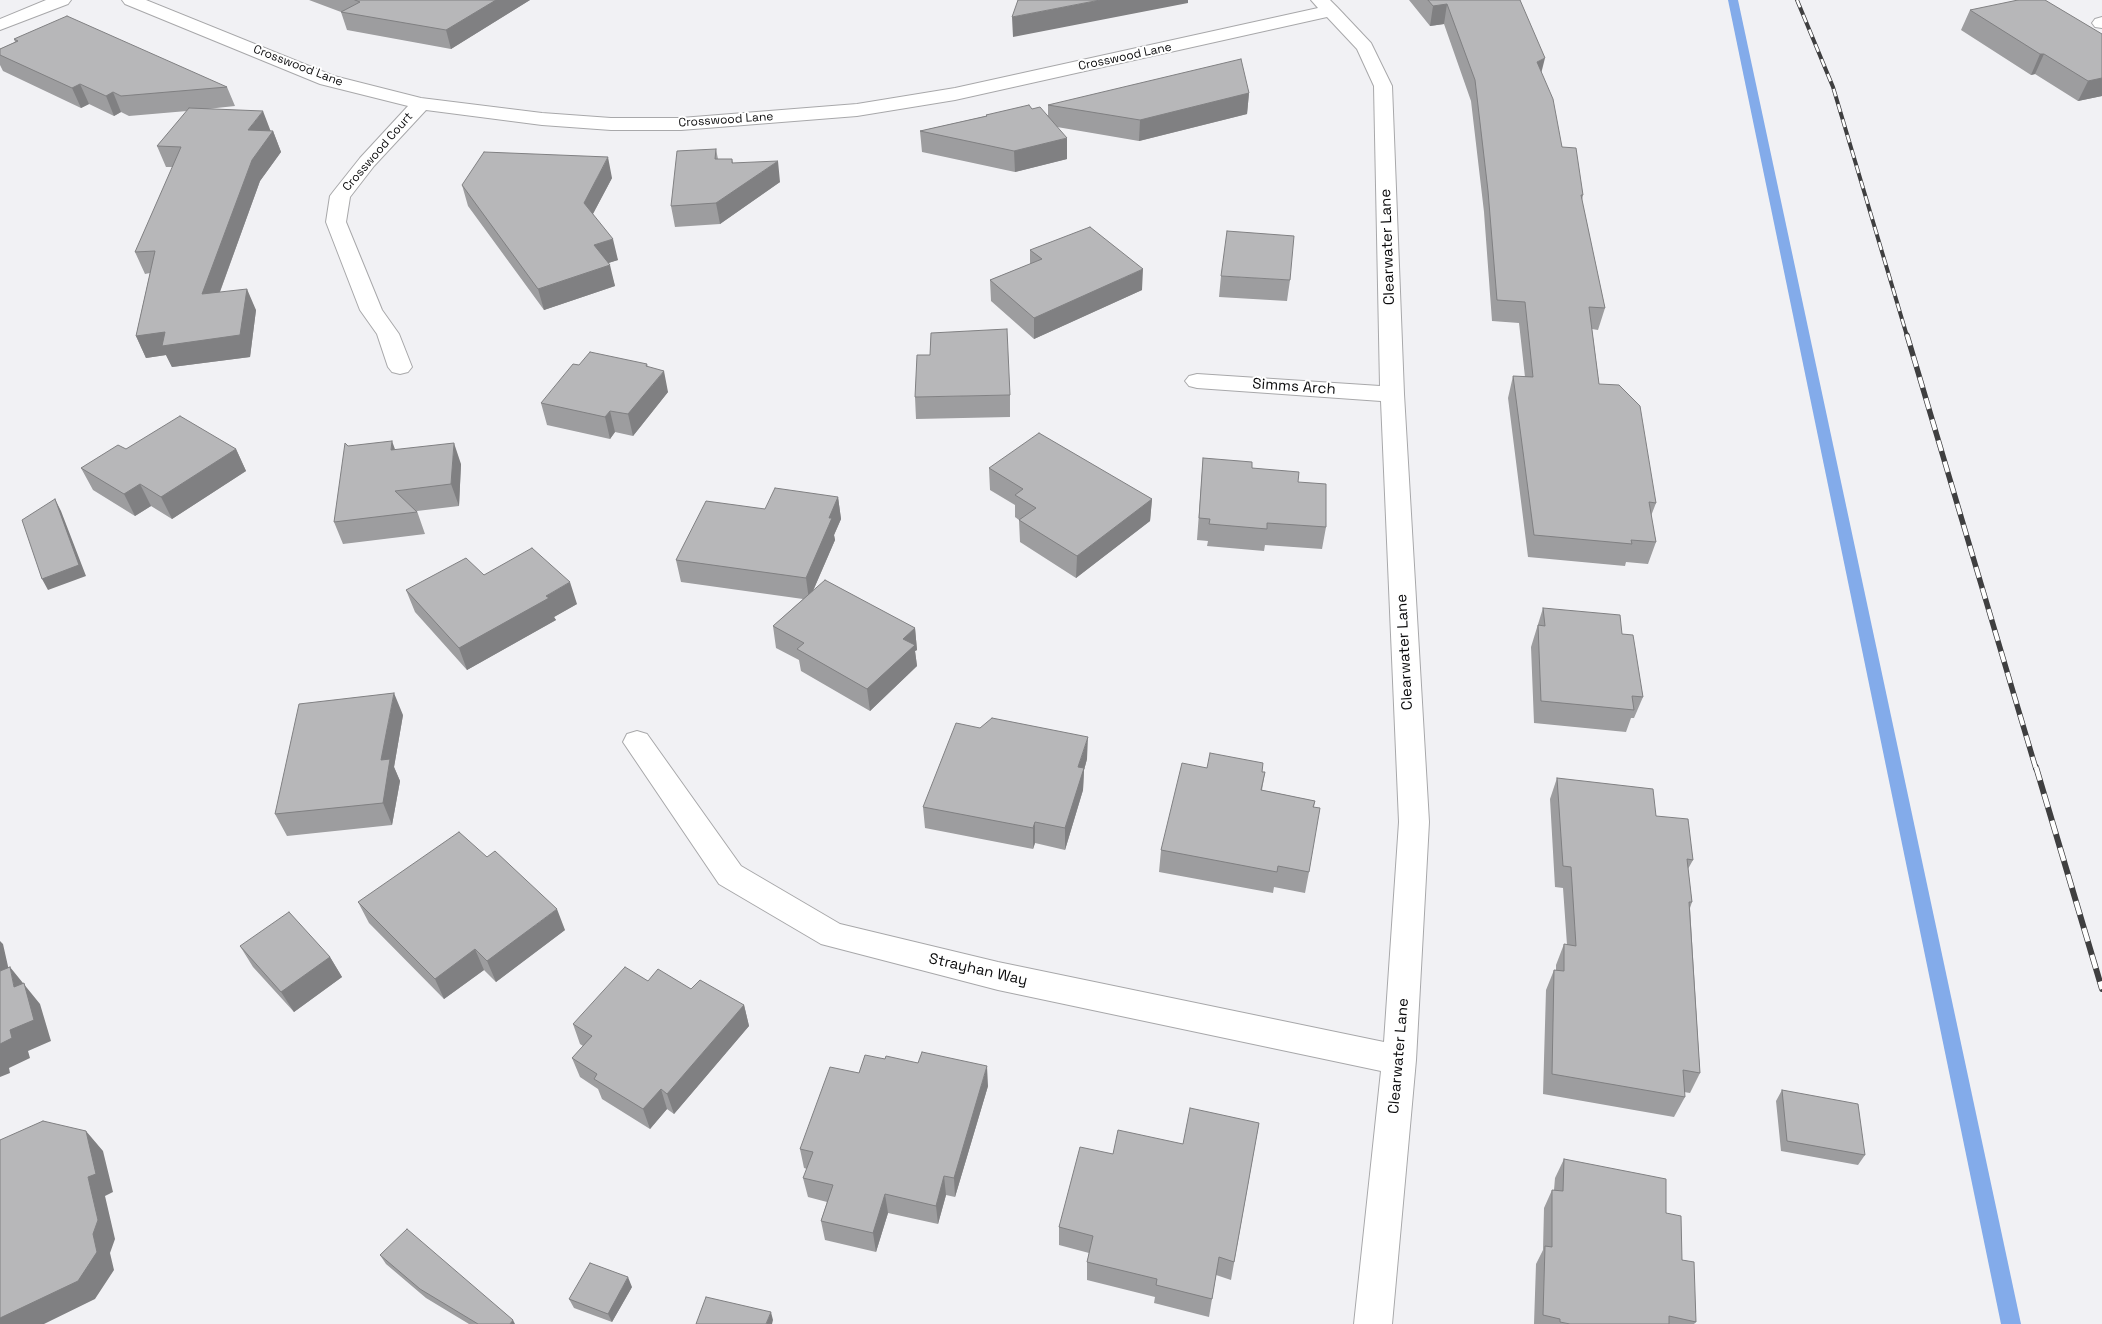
<!DOCTYPE html>
<style>
body{margin:0}
canvas{display:block;background:#f1f1f4}
</style>
<canvas width="2102" height="1324"></canvas>
<script>
const ctx = document.querySelector('canvas').getContext('2d');
ctx.lineJoin = 'round';
function shape(rows) {
  const path = new Path2D();
  for (const r of rows) {
    path.moveTo(r[0], r[1]);
    for (let i = 2; i < r.length; i += 2) path.lineTo(r[i], r[i + 1]);
  }
  return path;
}
function fill(path, color) {
  ctx.fillStyle = color;
  ctx.fill(path, 'evenodd');
}
function strokePath(path, color, width, dash) {
  ctx.strokeStyle = color;
  ctx.lineWidth = width;
  ctx.lineCap = dash ? 'butt' : 'round';
  ctx.setLineDash(dash || []);
  ctx.stroke(path);
}
function label(font, color, halo, rows, align = 'center') {
  ctx.font = font + ' "Space Grotesk",sans-serif';
  ctx.lineWidth = 4;
  ctx.setLineDash([]);
  ctx.textBaseline = 'middle';
  ctx.strokeStyle = halo;
  ctx.fillStyle = color;
  for (const [text, x, y, turn = 0] of rows) {
    ctx.save();
    ctx.translate(x, y);
    ctx.rotate((+turn || 0) * Math.PI / 180);
    ctx.textAlign = isNaN(turn) ? turn : align;
    if (halo) ctx.strokeText(text, 0, 0);
    ctx.fillText(text, 0, 0);
    ctx.restore();
  }
}
fill(shape([
 [1728,0,1738,0,2021,1324,2001,1324,1728,0]
]), '#83abea');
const lane = shape([
 [2102,17,2102,28,2095,27,2092,23,2095,19,2102,17]
]);
const street = shape([
 [46,0,71,0,68,4,0,30,0,19,46,0],
 [122,0,146,0,334,76,421,98,542,113,611,118,681,118,857,104,955,88,1318,8,1311,0,1330,0,1337,7,1371,43,1392,86,1404,394,1429,822,1416,1060,1392,1324,1354,1324,1381,1071,998,990,821,944,719,884,623,742,627,734,637,731,647,734,741,866,840,924,998,962,1384,1042,1399,822,1381,401,1197,388,1189,386,1185,381,1189,376,1197,374,1380,386,1374,86,1357,49,1327,17,955,100,857,116,681,130,611,130,542,125,426,110,374,166,350,197,346,222,382,310,399,334,412,367,408,372,400,374,392,372,388,367,377,334,360,310,326,222,330,196,333,192,360,158,408,106,320,84,125,4,122,0]
]);
strokePath(lane, '#a8a8aa', 2);
strokePath(street, '#a8a8aa', 2);
fill(lane, '#fff');
fill(street, '#fff');
const railFar2 = shape([
 [1797,0,1833,87,1907,336]
]);
const railFar1 = shape([
 [1907,335,2036,769]
]);
const rail = shape([
 [2036,767,2102,989]
]);
strokePath(railFar2, '#3f3f40', 4);
strokePath(railFar1, '#3f3f40', 5.5);
strokePath(rail, '#3f3f40', 6);
strokePath(railFar2, '#fff', 2.5, [8]);
strokePath(railFar1, '#fff', 4, [11]);
strokePath(rail, '#fff', 4.5, [14]);
fill(shape([
 [309,0,530,0,451,49,347,30,341,12],
 [1409,0,1520,0,1541,73,1562,147,1583,195,1582,201,1605,308,1598,330,1592,329,1599,384,1656,503,1651,516,1656,542,1648,564,1626,562,1625,566,1528,557,1508,398,1513,376,1525,377,1519,323,1492,321,1484,212,1471,101,1444,24,1430,26],
 [1970,10,2102,34,2102,96,2078,101,2035,74,2031,75,1961,30],
 [14,39,227,87,235,106,207,109,271,131,273,131,281,152,260,181,220,292,256,310,250,357,172,367,166,355,146,358,136,336,150,273,145,274,135,252,173,167,166,167,157,146,187,111,129,116,121,112,114,116,89,104,81,108,3,71,0,65,0,49,15,42],
 [1249,93,1247,114,1139,141,1057,127,1067,159,1015,172,922,152,920,131,986,116,986,115,1032,109,1048,116,1048,105],
 [716,149,718,159,732,159,733,163,780,182,720,224,675,227,671,206],
 [612,178,593,214,618,260,608,263,615,286,544,310,468,206,462,185],
 [1030,250,1142,290,1034,339,991,301,990,280,1030,264],
 [1221,276,1290,280,1287,301,1219,297],
 [579,365,648,367,668,392,633,436,615,432,610,439,547,425,541,403],
 [1010,395,1010,417,916,419,915,397],
 [348,446,395,450,461,464,459,506,417,511,425,534,343,544,334,522],
 [126,449,236,449,246,471,172,519,151,506,135,516,93,490,81,468],
 [1203,458,1252,468,1298,482,1326,527,1322,549,1265,545,1264,551,1207,546,1208,541,1197,540],
 [989,468,1152,499,1150,521,1076,578,1020,542,1019,520,1015,517,1015,505,990,490],
 [838,497,841,519,834,535,835,540,813,591,915,628,917,650,915,651,917,666,870,711,801,671,799,660,776,648,773,626,803,599,681,582,676,560,765,509],
 [484,575,577,604,554,617,556,620,467,670,415,612,406,590],
 [1543,608,1622,634,1643,697,1634,718,1631,718,1626,732,1534,723,1531,647],
 [403,715,394,767,400,781,392,825,287,836,275,814],
 [1087,759,1084,770,1083,790,1065,850,1035,843,1033,849,925,828,923,807],
 [1207,768,1265,772,1262,790,1315,801,1314,807,1309,872,1305,893,1274,887,1273,893,1159,872,1161,850],
 [1557,778,1656,816,1693,860,1688,869,1692,902,1690,908,1700,1073,1690,1093,1684,1092,1685,1097,1674,1117,1543,1094,1546,990,1554,970,1556,970,1556,965,1564,944,1567,945,1563,888,1555,887,1550,799],
 [358,902,565,930,496,982,484,970,444,999,369,923],
 [240,946,330,957,342,977,294,1012,253,967],
 [648,981,691,989,744,1005,749,1026,674,1114,667,1109,650,1129,602,1099,598,1089,580,1077,572,1058,583,1046,580,1044,573,1024],
 [859,1073,988,1086,955,1197,946,1195,938,1224,888,1213,876,1252,825,1240,821,1221,827,1202,808,1197,803,1178,807,1169,804,1168,800,1149],
 [1782,1090,1865,1155,1858,1165,1781,1151,1776,1101],
 [1259,1123,1231,1280,1216,1275,1209,1317,1154,1303,1155,1297,1087,1280,1087,1262,1089,1253,1059,1245,1059,1227,1113,1154,1183,1144],
 [1564,1159,1666,1213,1682,1260,1696,1322,1694,1324,1534,1324,1536,1264,1543,1250,1544,1208,1552,1190,1554,1190,1555,1178],
 [380,1255,515,1324,469,1324,426,1298,386,1264],
 [632,1287,612,1322,574,1308,569,1299]
]), '#9d9d9f');
fill(shape([
 [496,0,530,0,451,49,446,30],
 [1100,0,1188,0,1188,3,1013,37,1012,17],
 [1447,4,1444,24,1430,26,1433,6],
 [2040,54,2044,54,2035,74,2031,75],
 [1545,58,1540,78,1537,62],
 [2102,78,2102,96,2078,101,2088,81],
 [80,84,89,104,81,108,72,88],
 [113,92,121,112,114,116,106,96],
 [1249,93,1247,114,1139,141,1140,120],
 [263,111,271,132,248,130],
 [273,131,281,152,260,181,211,316,202,294,252,160],
 [1067,138,1067,159,1015,172,1014,151],
 [608,157,612,178,588,223,584,203],
 [778,161,780,182,720,224,716,203],
 [613,239,618,260,599,266,594,245],
 [610,265,615,286,544,310,538,289],
 [1143,269,1142,290,1034,339,1034,318],
 [247,289,256,310,250,357,172,367,166,355,146,358,136,336],
 [647,364,652,386,664,371,668,392,633,436,628,414,646,366],
 [610,411,615,432,610,439,605,417],
 [392,441,400,463,391,450],
 [454,443,461,464,459,506,451,484],
 [236,449,246,471,172,519,161,497],
 [140,484,151,506,135,516,124,494],
 [838,497,841,519,834,535,835,540,809,600,806,578,829,518],
 [55,499,61,511,86,576,48,590,42,579],
 [1152,499,1150,521,1076,578,1077,556],
 [570,582,577,604,554,617,556,620,467,670,459,648,546,596],
 [915,628,917,650,915,651,917,666,870,711,867,689,903,639],
 [394,693,403,715,394,767,400,781,392,825,383,803,381,760],
 [1088,737,1087,759,1084,770,1083,790,1065,850,1065,828,1078,767],
 [1035,822,1035,843,1033,849,1033,828],
 [557,909,565,930,496,982,487,961],
 [0,941,3,944,14,993,0,975],
 [475,949,484,970,444,999,435,979],
 [330,957,342,977,294,1012,281,992],
 [10,967,40,1004,51,1041,28,1051,30,1058,9,1068,10,1073,0,1077,0,1044,10,1030,14,987],
 [744,1005,749,1026,674,1114,667,1094],
 [987,1066,988,1086,955,1197,954,1178],
 [661,1089,667,1109,650,1129,643,1109],
 [86,1131,103,1151,113,1192,105,1196,115,1239,110,1253,114,1270,95,1299,44,1324,0,1324,0,1318,93,1234,88,1177],
 [944,1176,946,1195,938,1224,936,1206],
 [885,1194,888,1213,876,1252,873,1233],
 [628,1277,632,1287,612,1322,608,1314],
 [771,1312,773,1320,772,1324,766,1324],
 [513,1320,515,1324,510,1324]
]), '#808082');
const building = shape([
 [355,0,496,0,446,30,341,12,360,2,355,0],
 [1018,0,1100,0,1012,17,1018,0],
 [1428,0,1520,0,1545,58,1537,62,1553,99,1562,147,1576,148,1583,195,1581,195,1605,308,1589,307,1599,384,1619,385,1640,406,1656,503,1649,502,1656,542,1631,540,1632,544,1534,535,1513,376,1533,377,1525,302,1497,300,1488,191,1475,80,1447,4,1433,6,1428,0],
 [2018,0,2045,0,2102,34,2102,78,2088,81,2044,54,2040,54,1970,10,2018,0],
 [67,16,227,87,121,96,113,92,106,96,80,84,72,88,0,55,0,49,18,41,14,39,67,16],
 [1241,59,1249,93,1140,120,1048,105,1241,59],
 [1029,105,1032,109,1040,107,1067,138,1014,151,920,131,987,116,986,115,1029,105],
 [189,108,263,111,248,130,273,131,252,160,202,294,247,289,240,335,162,346,165,332,136,336,155,251,135,252,181,147,157,146,189,108],
 [716,149,715,159,732,159,732,163,778,161,716,203,671,206,677,151,716,149],
 [484,152,608,157,584,203,613,239,594,245,610,265,538,289,462,185,484,152],
 [1090,227,1143,269,1034,318,990,280,1042,259,1030,250,1090,227],
 [1227,231,1294,236,1290,280,1221,276,1227,231],
 [1007,329,1010,395,915,397,917,355,930,355,931,333,1007,329],
 [590,352,647,364,646,366,664,371,628,414,610,411,605,417,541,403,573,364,579,365,590,352],
 [180,416,236,449,161,497,140,484,124,494,81,468,118,445,126,449,180,416],
 [1039,433,1152,499,1077,556,1019,520,1036,508,1015,495,1023,489,989,468,1039,433],
 [392,441,391,450,454,443,451,484,395,491,417,512,334,522,345,443,348,446,392,441],
 [1203,458,1252,462,1252,468,1299,472,1298,482,1326,484,1326,527,1267,523,1267,529,1209,524,1210,519,1199,518,1203,458],
 [775,488,838,497,829,518,832,518,806,578,676,560,706,501,765,509,775,488],
 [55,499,79,565,42,579,22,520,55,499],
 [532,548,570,582,546,596,549,598,459,648,406,590,466,558,484,575,532,548],
 [825,580,915,628,903,639,915,645,867,689,797,649,804,643,773,626,825,580],
 [1543,608,1620,615,1622,634,1633,635,1643,697,1632,696,1634,710,1541,701,1538,625,1545,626,1543,608],
 [394,693,381,760,390,759,383,803,275,814,299,704,394,693],
 [992,718,1088,737,1078,767,1084,768,1065,828,1035,822,1033,828,923,807,956,723,980,728,992,718],
 [1210,753,1263,763,1262,772,1265,772,1261,790,1315,801,1313,807,1320,808,1309,872,1278,866,1277,872,1161,850,1182,763,1207,768,1210,753],
 [1557,778,1653,789,1656,816,1688,819,1693,860,1687,859,1692,902,1689,902,1700,1073,1683,1070,1685,1097,1552,1074,1554,970,1564,971,1564,944,1576,946,1571,867,1563,866,1557,778],
 [459,832,487,857,495,851,557,909,487,961,475,949,435,979,358,902,459,832],
 [289,912,330,957,281,992,240,946,289,912],
 [10,967,14,987,24,983,34,1020,10,1030,12,1038,0,1044,0,971,10,967],
 [625,967,648,981,658,969,691,989,700,980,744,1005,667,1094,661,1089,643,1109,594,1079,597,1074,572,1058,592,1036,573,1024,625,967],
 [922,1052,987,1066,954,1178,944,1176,936,1206,885,1194,873,1233,821,1221,833,1185,803,1178,813,1152,800,1149,830,1067,859,1073,865,1055,885,1059,886,1056,918,1063,922,1052],
 [1782,1090,1858,1104,1865,1155,1787,1141,1782,1090],
 [1190,1108,1259,1123,1234,1262,1219,1257,1212,1299,1156,1285,1157,1279,1087,1262,1093,1236,1059,1227,1080,1147,1113,1154,1118,1130,1183,1144,1190,1108],
 [43,1121,86,1131,96,1174,88,1177,98,1220,93,1234,97,1252,78,1281,0,1318,0,1140,43,1121],
 [1564,1159,1666,1179,1666,1213,1681,1216,1682,1260,1694,1262,1696,1322,1669,1316,1669,1324,1570,1324,1560,1322,1560,1319,1543,1315,1545,1246,1552,1247,1552,1190,1563,1191,1564,1159],
 [407,1229,513,1320,510,1324,478,1324,420,1289,380,1255,407,1229],
 [590,1263,628,1277,608,1314,569,1299,590,1263],
 [706,1297,771,1312,766,1324,696,1324,706,1297]
]);
fill(building, '#b7b7b9');
strokePath(building, '#808082', 1);
label('12px', '#0b0b0c', '#fff', [
 ["Crosswood Lane",1125,57,-12],
 ["Crosswood Lane",298,66,21],
 ["Crosswood Lane",726,120,-4],
 ["Crosswood Court",378,152,-49]
]);
label('15px', '#0b0b0c', '#fff', [
 ["Clearwater Lane",1388,247,-92],
 ["Simms Arch",1294,387,4],
 ["Clearwater Lane",1405,652,-93],
 ["Strayhan Way",978,970,13],
 ["Clearwater Lane",1399,1056,-85]
]);
</script>
